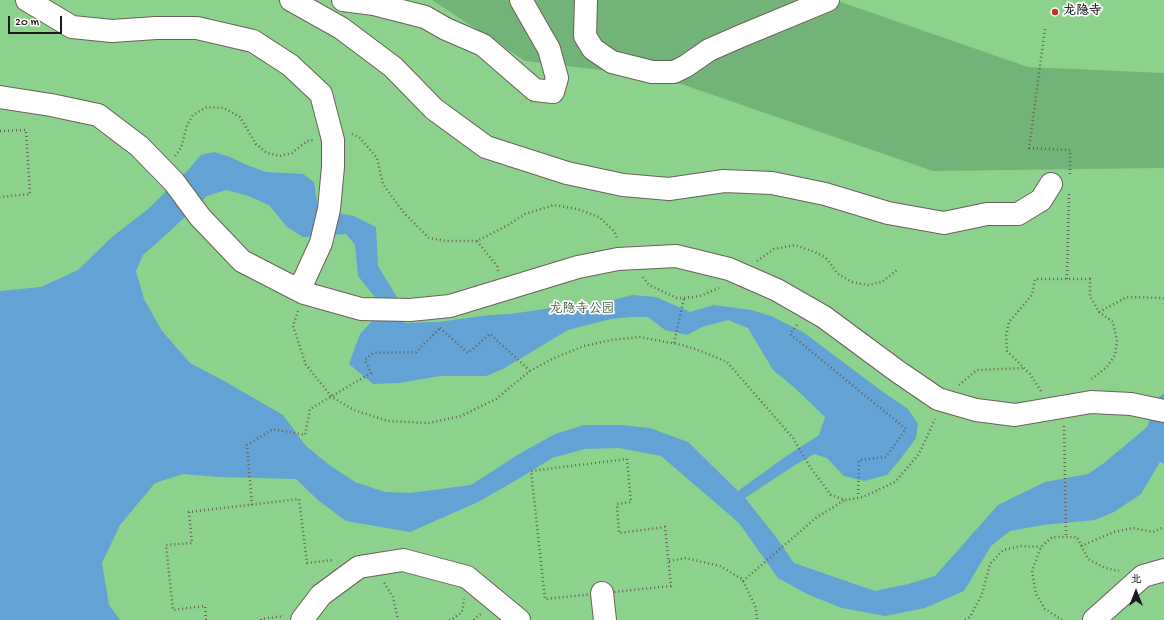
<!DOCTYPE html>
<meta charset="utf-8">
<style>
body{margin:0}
#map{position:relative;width:1164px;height:620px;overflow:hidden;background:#f3e3c8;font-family:"Gochi Hand","LXGW WenKai TC",sans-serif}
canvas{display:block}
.north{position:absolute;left:1116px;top:572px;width:40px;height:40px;-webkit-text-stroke:3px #fff;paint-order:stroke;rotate:0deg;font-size:11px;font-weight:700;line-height:16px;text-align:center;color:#1c1c1c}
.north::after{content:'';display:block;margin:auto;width:14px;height:18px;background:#1c1c1c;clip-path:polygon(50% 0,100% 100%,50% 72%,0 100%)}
.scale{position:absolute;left:8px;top:16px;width:54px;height:18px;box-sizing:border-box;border:2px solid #1c1c1c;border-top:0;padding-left:5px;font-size:12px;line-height:14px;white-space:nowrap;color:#1c1c1c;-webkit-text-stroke:3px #fff;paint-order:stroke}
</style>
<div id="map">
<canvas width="1164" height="620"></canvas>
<div class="north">北</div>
<div class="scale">20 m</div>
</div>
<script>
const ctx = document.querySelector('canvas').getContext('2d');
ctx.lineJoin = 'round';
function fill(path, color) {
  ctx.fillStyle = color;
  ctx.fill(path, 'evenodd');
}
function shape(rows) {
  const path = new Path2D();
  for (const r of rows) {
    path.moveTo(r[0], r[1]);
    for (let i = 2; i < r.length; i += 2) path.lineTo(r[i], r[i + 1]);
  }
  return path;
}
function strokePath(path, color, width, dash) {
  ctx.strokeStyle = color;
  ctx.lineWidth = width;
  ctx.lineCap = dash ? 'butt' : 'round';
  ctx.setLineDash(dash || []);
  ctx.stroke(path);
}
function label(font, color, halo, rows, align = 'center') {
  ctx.font = font + ' "Gochi Hand","LXGW WenKai TC",sans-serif';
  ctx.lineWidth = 3.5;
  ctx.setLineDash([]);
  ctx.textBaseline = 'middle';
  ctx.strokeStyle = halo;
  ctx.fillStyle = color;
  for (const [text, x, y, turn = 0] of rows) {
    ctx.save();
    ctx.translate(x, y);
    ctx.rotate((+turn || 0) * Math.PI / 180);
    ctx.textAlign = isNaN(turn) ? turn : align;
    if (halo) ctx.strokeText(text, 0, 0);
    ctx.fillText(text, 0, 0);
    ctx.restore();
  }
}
fill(shape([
 [0,0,1164,0,1164,620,0,620]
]), '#8dd28c');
fill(shape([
 [432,0,835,0,1028,67,1164,73,1164,168,933,171,661,77,525,61]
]), '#72b478');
fill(shape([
 [214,152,230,157,247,165,266,172,303,174,314,182,317,202,321,210,354,216,376,227,378,266,398,299,404,323,438,322,490,315,510,314,552,308,580,309,632,295,656,297,690,312,714,305,751,310,771,316,803,332,883,392,908,409,918,424,916,438,902,457,887,475,864,481,844,476,827,458,814,454,792,467,745,498,776,537,794,563,875,591,908,584,935,576,998,505,1045,482,1088,474,1104,463,1147,427,1158,398,1164,393,1164,464,1160,462,1141,494,1114,512,1095,520,1043,525,1010,531,991,546,964,591,925,608,885,616,842,608,809,595,778,578,739,523,661,456,619,448,585,449,552,458,520,478,478,502,410,532,346,521,319,501,296,479,219,477,183,474,155,483,120,525,102,563,109,605,120,620,0,620,0,291,41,287,78,270,112,237,148,209,188,170,201,155],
 [226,190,246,195,269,205,287,227,303,237,346,234,355,245,358,276,375,297,374,319,360,334,349,364,373,384,399,383,440,376,486,376,503,369,568,330,611,319,630,317,648,317,665,330,687,335,702,327,728,320,748,328,773,370,795,388,825,417,819,435,785,457,738,491,688,442,650,428,621,425,584,425,555,434,519,454,471,485,410,493,385,492,355,482,328,464,305,445,283,415,226,382,190,363,162,331,144,299,136,271,143,255,169,232,207,196]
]), '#62a2d5');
const minor = shape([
 [27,0,72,27,112,31,156,28,197,28,253,41,290,65,321,94,333,140,333,167,329,209,321,243,304,280,296,288],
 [291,0,341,28,393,67,434,109,486,147,567,173,623,185,669,189,724,181,772,183,825,194,888,213,944,223,987,214,1018,214,1041,200,1051,184],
 [343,0,374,4,425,17,446,29,483,45,535,90,553,92,557,78,549,49,521,0],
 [586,0,585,36,593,49,612,62,652,72,674,72,686,66,709,50,741,36,828,0],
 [0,97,51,105,98,115,139,146,174,182,200,217,242,261,304,293,361,309,410,310,450,306,578,267,618,259,676,256,729,269,777,290,824,317,897,371,938,399,976,410,1015,415,1091,402,1131,404,1164,411],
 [602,593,605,620],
 [302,620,321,595,359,567,403,560,467,577,519,620],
 [1094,620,1143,576,1164,570]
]);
strokePath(minor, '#676258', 24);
strokePath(shape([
 [1045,29,1029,148,1070,150,1070,176],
 [0,131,26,130,30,194,0,197],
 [352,134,360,138,377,158,383,184,404,213,429,238,447,241,477,241,508,225,525,214,554,205,577,209,599,217,614,231,618,240],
 [175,156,181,148,187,125,193,115,207,107,224,108,240,117,256,144,267,153,280,156,292,153,307,141,313,140],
 [477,241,497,266,498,271],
 [757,261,774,249,795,245,815,252,826,258,838,274,852,282,868,285,882,282,897,270],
 [643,277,649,285,677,298,684,298,700,296,719,288],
 [1067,279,1069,193],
 [298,311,293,326,306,365,332,397,354,410,388,421,429,423,461,416,496,399,530,371,552,359,584,346,611,340,640,337,682,345,701,351,727,362,793,438,810,467,831,495,845,500,863,497,895,482,919,454,935,419],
 [1099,312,1127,297,1164,298],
 [797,325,790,334,906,429,886,457,859,460,858,497],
 [440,328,468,353,490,334,530,371],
 [674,343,684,298],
 [959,385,977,370,1024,368],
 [1041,391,1030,374,1007,351,1006,336,1009,322,1032,295,1035,279,1090,279,1090,296,1099,312,1113,322,1117,341,1115,355,1107,367,1089,381],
 [1064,426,1066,537],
 [627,459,631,502,617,504,619,533,665,527,671,586,545,599,531,471,627,459],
 [252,505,247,445,273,429,305,435,310,409,371,373,365,360,373,353,416,352,441,327],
 [1081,546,1114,532,1133,528,1153,532,1164,527],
 [669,561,686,558,720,566,742,579,756,608,757,620],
 [743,581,817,517,845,500],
 [384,583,393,597,398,620],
 [206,620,205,606,173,610,166,545,192,543,189,512,299,499,307,563,333,560],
 [261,620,261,619,284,616],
 [449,620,454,618,462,612,464,599],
 [474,620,475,618,481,614],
 [965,620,970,617,982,594,990,564,1003,550,1021,546,1041,547],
 [1062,620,1045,609,1036,594,1032,571,1041,547,1052,537,1077,537,1088,559,1105,568,1119,571]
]), '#676258', 2.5, [1, 3]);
strokePath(minor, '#fff', 22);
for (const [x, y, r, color] of [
 [1055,12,4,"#c8321e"]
]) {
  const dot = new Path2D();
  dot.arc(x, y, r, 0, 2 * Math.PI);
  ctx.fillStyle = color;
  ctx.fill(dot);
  strokePath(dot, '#fff', 1.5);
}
label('bold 13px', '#1c1c1c', '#fff', [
 ["龙隐寺",1063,12]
], 'left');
label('13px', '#445c43', '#fff', [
 ["龙隐寺公园",582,310]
]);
</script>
